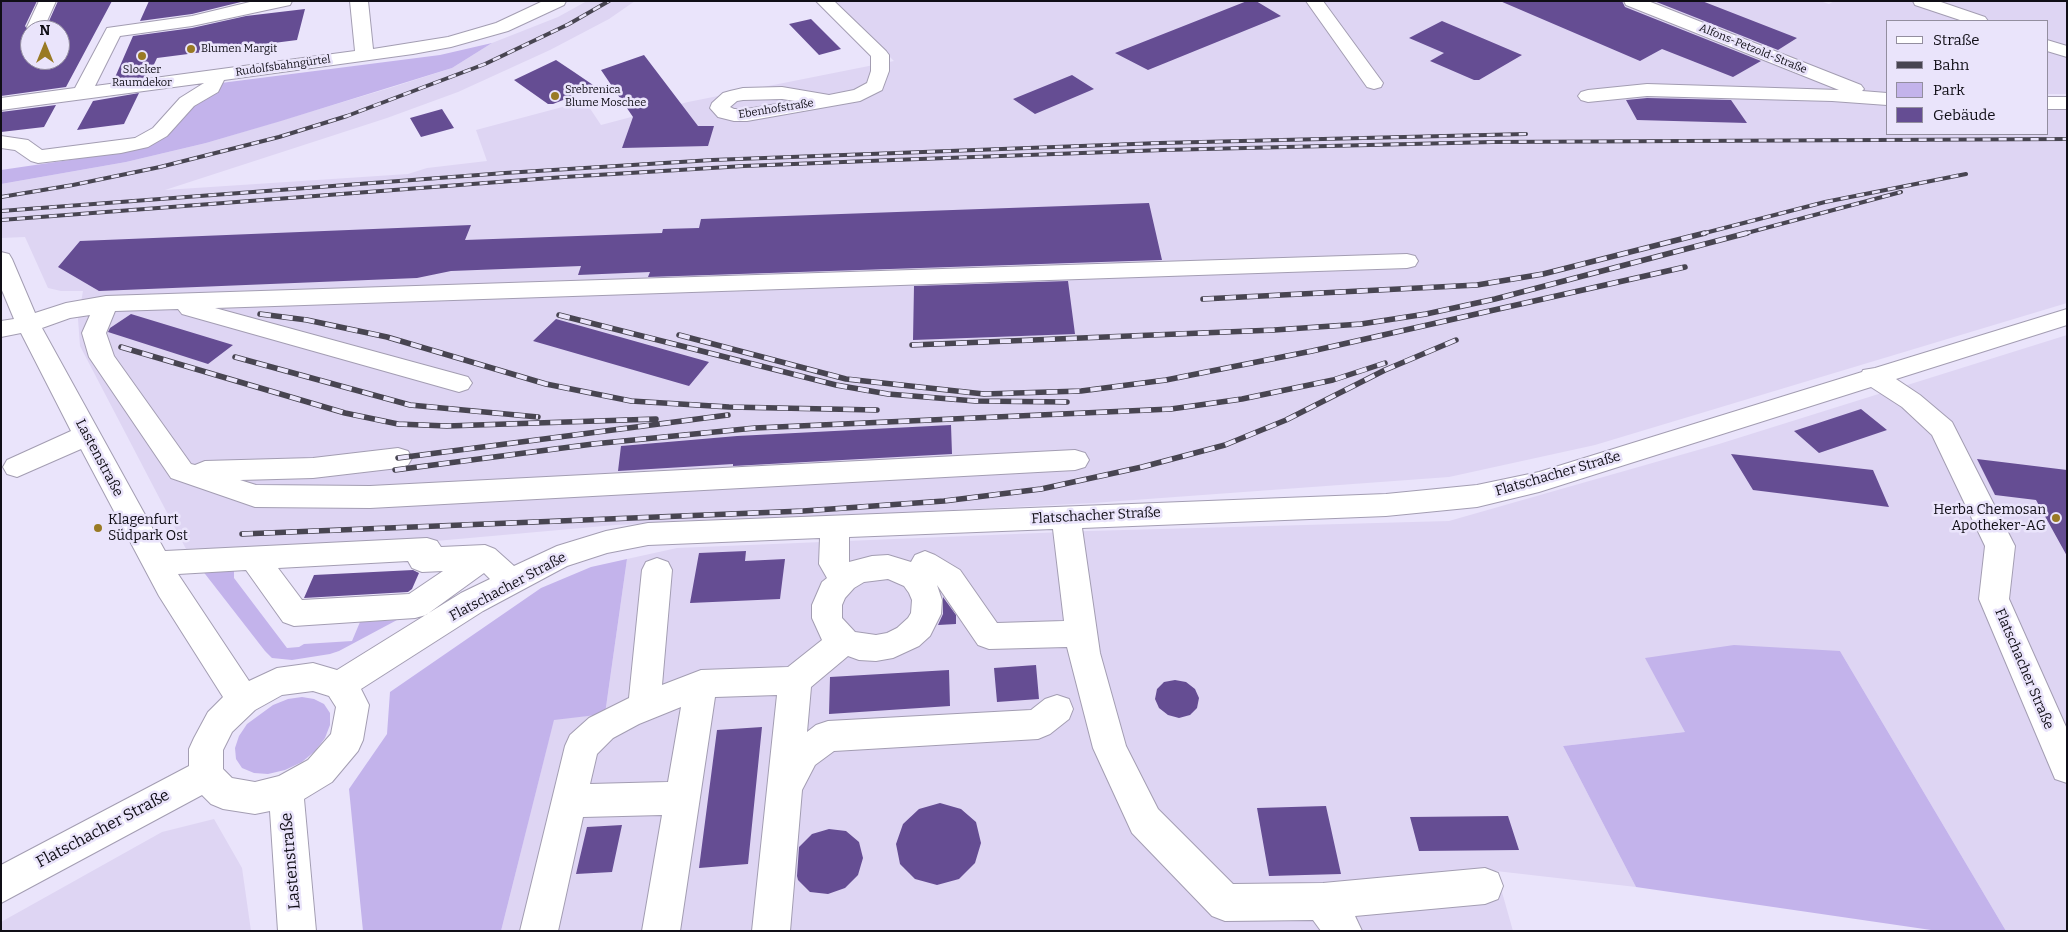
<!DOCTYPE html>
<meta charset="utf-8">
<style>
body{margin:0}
#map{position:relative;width:2068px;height:932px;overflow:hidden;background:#eae4fb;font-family:Bitter,serif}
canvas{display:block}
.frame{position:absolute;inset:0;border:2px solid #100e16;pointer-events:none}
.legend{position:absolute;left:1886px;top:20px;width:162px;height:115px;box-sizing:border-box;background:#eae4fb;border:1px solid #938e9f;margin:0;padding:6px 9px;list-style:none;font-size:15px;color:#100e16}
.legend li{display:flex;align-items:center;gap:10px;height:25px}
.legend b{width:25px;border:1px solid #938e9f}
.north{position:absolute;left:20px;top:20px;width:50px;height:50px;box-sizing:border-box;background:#eae4fb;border:1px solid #938e9f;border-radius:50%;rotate:0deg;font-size:14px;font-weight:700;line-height:20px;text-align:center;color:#100e16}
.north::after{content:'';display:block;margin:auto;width:18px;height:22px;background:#997a24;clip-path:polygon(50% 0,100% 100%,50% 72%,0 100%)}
</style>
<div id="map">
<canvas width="2068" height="932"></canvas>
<div class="frame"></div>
<ul class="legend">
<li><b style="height:6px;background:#fff"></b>Straße</li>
<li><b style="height:6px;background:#484551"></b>Bahn</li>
<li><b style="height:14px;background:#c3b3eb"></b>Park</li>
<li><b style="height:14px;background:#654d93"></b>Gebäude</li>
</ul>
<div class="north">N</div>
</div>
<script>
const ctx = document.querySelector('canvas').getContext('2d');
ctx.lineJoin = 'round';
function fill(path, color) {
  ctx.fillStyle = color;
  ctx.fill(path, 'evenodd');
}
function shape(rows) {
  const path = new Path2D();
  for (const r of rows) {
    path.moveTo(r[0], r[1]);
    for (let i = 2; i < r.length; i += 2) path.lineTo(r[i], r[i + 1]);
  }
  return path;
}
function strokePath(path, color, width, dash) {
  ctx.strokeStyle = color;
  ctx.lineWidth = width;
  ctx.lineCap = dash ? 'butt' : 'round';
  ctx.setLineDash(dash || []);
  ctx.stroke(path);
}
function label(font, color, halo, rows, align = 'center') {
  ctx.font = font + ' Bitter,serif';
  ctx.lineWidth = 5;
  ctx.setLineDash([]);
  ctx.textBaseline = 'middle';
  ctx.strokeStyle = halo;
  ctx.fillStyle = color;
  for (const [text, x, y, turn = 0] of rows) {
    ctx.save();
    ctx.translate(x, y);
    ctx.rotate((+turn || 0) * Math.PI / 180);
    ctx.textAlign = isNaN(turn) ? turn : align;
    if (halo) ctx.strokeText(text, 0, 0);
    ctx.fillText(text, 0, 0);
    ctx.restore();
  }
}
fill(shape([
 [587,1,635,1,609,19,550,50,458,92,387,118,165,190,408,174,427,168,487,161,476,130,585,101,601,125,688,102,894,61,833,1,1820,1,1829,4,1834,1,2067,1,2067,94,2047,94,2047,21,1887,21,1887,92,1847,91,1887,104,1887,134,2047,134,2047,108,2067,108,2067,303,1595,445,1449,477,1093,503,754,520,615,525,436,541,186,549,80,346,78,319,83,291,61,291,48,288,25,237,1,238,1,184,126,162,206,143,393,87,452,68,492,43,558,17],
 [2067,335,2067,931,2006,931,1840,651,1685,732,1563,746,1636,887,1496,871,1513,931,501,931,554,719,605,714,627,559,677,548,1088,531,1449,521,1719,444],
 [214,819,242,868,251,931,1,931,1,922,162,832]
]), '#ded5f3');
fill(shape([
 [492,43,452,68,281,121,206,143,126,162,1,184,1,170,76,159,79,155,125,149,220,89,221,83,440,55],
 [627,559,605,714,554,720,501,931,363,931,349,789,387,734,390,692,541,588,591,567],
 [202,570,234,570,234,578,287,648,299,647,304,644,352,641,360,622,397,620,339,651,330,654,292,660,272,658,265,651],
 [1734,645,1840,651,2006,931,1938,931,1636,887,1563,746,1685,732,1645,658],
 [302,697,314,699,324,704,330,713,330,725,325,738,315,751,302,762,285,770,268,774,254,773,242,768,236,759,235,748,239,736,247,724,273,705,288,699]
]), '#c3b3eb');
fill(shape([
 [1,1,37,1,25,26,30,33,30,60,60,60,60,30,45,30,58,1,112,1,66,87,1,96],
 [149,1,245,1,192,14,140,21],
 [1247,1,1256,1,1281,16,1148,70,1115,53],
 [1500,1,1622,1,1625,7,1761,61,1733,77,1662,49,1640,61],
 [1654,1,1702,1,1797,38,1778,50],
 [305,9,297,40,157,58,148,77,113,82,133,36,192,28,246,16],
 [811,19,841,49,819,55,789,24],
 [1442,21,1522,55,1479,80,1474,80,1430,61,1444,53,1409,38],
 [644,55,698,126,714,126,708,146,622,148,633,117,601,70],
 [556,60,574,72,596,87,553,104,548,104,514,80],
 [1072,75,1094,89,1035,114,1013,99],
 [139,93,124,124,77,130,93,101],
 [1647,98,1731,100,1747,123,1637,120,1626,100],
 [56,105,44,127,1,132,1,112],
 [442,109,454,128,421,137,410,118],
 [1149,203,1162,260,648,277,650,272,578,275,581,266,451,271,417,278,99,291,58,267,80,241,471,225,465,240,662,233,663,229,699,228,701,219],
 [1068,281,1075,334,913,340,914,286],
 [131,314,233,345,208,364,108,332,110,328],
 [556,319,709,362,689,386,533,341],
 [1861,409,1887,430,1819,453,1794,431],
 [951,425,952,454,733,466,733,464,618,471,621,446,737,436],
 [1731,454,1873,470,1889,507,1753,490],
 [1977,459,2067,470,2067,556,2036,500,1995,495],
 [746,551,745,561,785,559,780,599,690,603,699,553],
 [413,570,419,573,412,589,408,592,304,598,314,575],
 [943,597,956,615,956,624,938,625,943,614],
 [1036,665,1039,699,997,702,994,668],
 [949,670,950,706,829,714,830,677],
 [1175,680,1186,682,1195,689,1199,698,1197,708,1190,715,1179,718,1168,715,1159,708,1155,699,1157,689,1164,682],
 [762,727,748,864,699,868,717,730],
 [940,803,961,809,976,822,981,843,975,863,959,879,937,885,915,879,900,864,896,844,903,824,919,809],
 [1326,806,1341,874,1269,876,1257,808],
 [1508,816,1519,850,1419,851,1410,817],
 [622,825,612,872,576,874,587,827],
 [829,829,846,831,859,842,863,858,858,875,845,888,828,894,810,892,798,880,797,876,799,847,812,834]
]), '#654d93');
const minor = shape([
 [39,1,56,1,43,30,30,31,27,27,39,1],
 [254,1,292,1,290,5,192,26,120,36,95,86,355,51,350,1,368,1,373,49,448,37,496,23,543,1,566,1,564,5,508,31,451,47,413,54,224,80,218,92,194,106,167,136,148,147,121,153,38,163,31,161,15,150,1,148,1,136,28,140,42,150,135,138,153,128,180,98,204,83,1,110,1,98,75,88,107,28,192,16,254,1],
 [816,1,834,1,886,51,889,55,889,71,882,90,860,101,747,121,734,121,718,117,710,108,712,103,723,93,730,91,743,88,782,87,829,95,854,90,867,83,871,71,871,56,816,1],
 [782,99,795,101,747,109,734,109,730,107,737,101,743,100,782,99],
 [1306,1,1323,1,1383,83,1381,87,1374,89,1367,87,1306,1],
 [1624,1,1648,1,1861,85,1864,89,1862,91,1887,93,1887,105,1832,101,1647,96,1588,102,1581,100,1578,96,1581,92,1588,90,1647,84,1839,90,1626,5,1624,1],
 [1913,1,1938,1,1985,17,1988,21,1963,21,1915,5,1913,1],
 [2047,40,2067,46,2067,57,2047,51,2047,40],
 [2047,97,2067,97,2067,109,2047,109,2047,97],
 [1,252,9,254,12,259,35,313,66,303,106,296,1407,254,1415,256,1418,261,1415,266,1407,268,215,308,468,377,472,383,468,389,459,392,182,314,178,309,115,311,106,333,114,356,191,464,195,465,205,461,313,458,398,448,408,451,412,458,408,465,398,468,313,478,240,480,256,485,370,486,1075,450,1085,453,1089,460,1085,467,1075,470,370,508,255,507,171,478,89,357,82,333,90,315,70,318,42,328,165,551,427,538,437,541,441,547,485,545,495,549,514,566,557,546,606,531,648,523,1386,494,1477,485,1539,472,1862,372,1863,370,1875,368,2067,309,2067,325,1896,379,1920,395,1952,422,2015,546,2009,599,2067,729,2067,783,2055,779,1979,599,1985,546,1932,435,1902,407,1871,387,1539,492,1477,507,1386,516,1082,528,1100,653,1126,746,1158,809,1233,884,1323,883,1485,868,1498,873,1503,886,1498,899,1485,904,1355,916,1362,931,1321,931,1313,920,1225,921,1212,916,1132,833,1093,748,1067,647,989,649,978,645,937,585,942,600,941,614,930,636,919,646,893,658,876,661,859,660,848,656,811,687,807,732,816,725,828,721,1031,710,1045,699,1057,695,1069,699,1073,709,1069,719,1050,734,1038,739,834,751,815,765,802,790,790,931,752,931,777,695,715,697,680,931,642,931,662,815,583,817,558,931,520,931,565,746,570,735,589,718,629,698,642,570,646,562,657,558,668,562,672,570,662,685,701,670,788,667,822,640,812,618,812,605,822,582,827,578,819,564,820,538,648,545,607,553,567,566,483,611,361,689,369,705,363,740,358,751,332,782,304,799,316,931,278,931,270,811,255,814,223,809,211,804,202,795,1,903,1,865,189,766,189,749,194,738,208,712,223,697,159,596,81,449,17,477,7,474,3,467,7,460,71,431,21,333,1,337,1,321,14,319,1,288,1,252],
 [1053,529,1064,621,997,623,960,570,935,555,925,551,915,555,911,562,888,555,872,556,849,562,849,537,1053,529],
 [408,561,412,568,422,572,443,571,409,594,302,600,278,568,408,561],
 [246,570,283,622,294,626,415,618,426,615,484,573,490,579,461,593,337,670,313,663,277,668,249,681,178,574,246,570],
 [888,579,904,586,909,593,912,600,911,613,908,618,897,628,887,633,876,635,855,632,842,618,842,605,845,598,854,588,864,582,888,579],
 [313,691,329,696,336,707,331,734,308,760,279,776,255,782,232,778,223,769,223,750,232,732,255,710,282,695,313,691],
 [681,707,668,782,590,784,597,754,613,738,639,724,681,707]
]);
strokePath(minor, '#a39db2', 2);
fill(minor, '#fff');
const railFar1 = shape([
 [1,197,73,185,160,167,279,137,347,116,485,64,569,24,609,1],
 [1,211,505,173,712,160,1160,143,1526,134],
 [1,220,564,177,744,166,893,160,1163,150,1493,142,2067,139],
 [1701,234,1825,202,1966,174],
 [1743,234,1901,192]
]);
const rail = shape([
 [1203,299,1477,285,1543,274,1705,233],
 [260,314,307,320,387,337,546,384,631,401,729,407,877,410],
 [559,315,836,385,888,394,975,401,1067,402],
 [679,335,846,379,984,394,1081,391,1166,380,1312,351,1685,267],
 [912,345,1274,330,1361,324,1426,314,1495,299,1747,233],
 [121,347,345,413,398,424,447,426,656,419],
 [235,357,410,405,538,417],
 [398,458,728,415],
 [395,470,593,444,755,428,1171,409,1242,399,1333,380,1385,363],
 [242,534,803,511,944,501,1041,489,1142,467,1225,445,1286,420,1385,370,1456,340]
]);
strokePath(railFar1, '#484551', 4);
strokePath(rail, '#484551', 5.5);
strokePath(railFar1, '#eae4fb', 2.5, [8]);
strokePath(rail, '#eae4fb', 4, [11]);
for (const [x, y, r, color] of [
 [191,49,5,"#997a24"],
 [142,56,5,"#997a24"],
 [555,96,5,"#997a24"],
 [2056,518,5,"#997a24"],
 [98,528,5,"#997a24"]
]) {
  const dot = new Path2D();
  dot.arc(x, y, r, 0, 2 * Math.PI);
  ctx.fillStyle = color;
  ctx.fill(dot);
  strokePath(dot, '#eae4fb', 2);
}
label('11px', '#100e16', '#eae4fb', [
 ["Blumen Margit",201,49],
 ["Slocker",142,70,"center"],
 ["Raumdekor",142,83,"center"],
 ["Srebrenica",565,90],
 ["Blume Moschee",565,103]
], 'left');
label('11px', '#100e16', '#eae4fb', [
 ["Alfons-Petzold-Straße",1753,49,22],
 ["Rudolfsbahngürtel",283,66,-8],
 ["Ebenhofstraße",776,109,-9]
]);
label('14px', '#100e16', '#eae4fb', [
 ["Lastenstraße",99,458,62],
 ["Flatschacher Straße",1558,474,-16],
 ["Flatschacher Straße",1096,516,-3],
 ["Flatschacher Straße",508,587,-28],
 ["Flatschacher Straße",2024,669,67]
]);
label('14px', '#100e16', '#eae4fb', [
 ["Herba Chemosan",2046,510],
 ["Apotheker-AG",2046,526],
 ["Klagenfurt",108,520,"left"],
 ["Südpark Ost",108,536,"left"]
], 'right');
label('16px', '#100e16', '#eae4fb', [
 ["Flatschacher Straße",103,829,-28],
 ["Lastenstraße",291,861,-95]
]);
</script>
